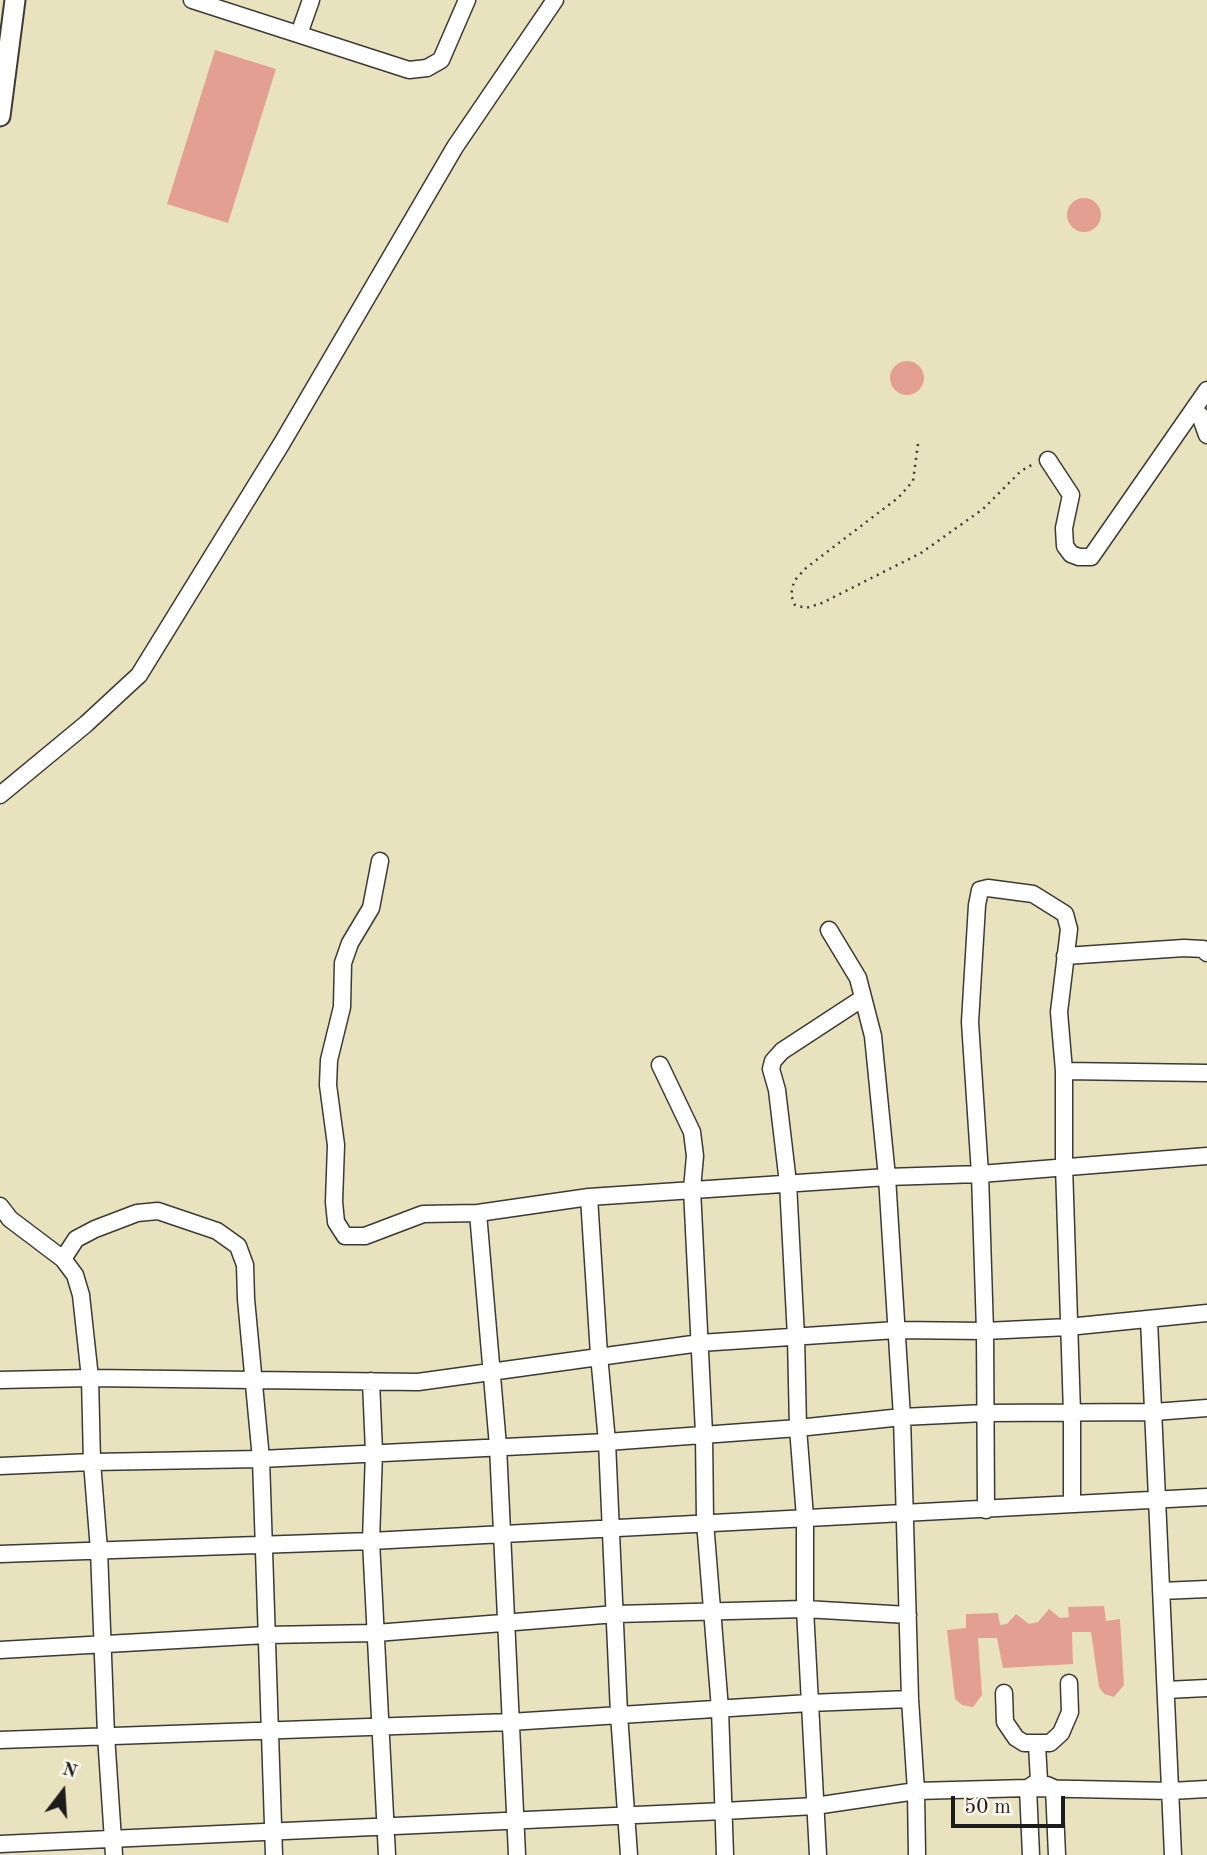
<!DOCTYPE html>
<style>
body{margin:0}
#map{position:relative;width:1207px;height:1855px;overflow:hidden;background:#e9e2bf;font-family:"Old Standard TT",serif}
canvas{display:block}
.north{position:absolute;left:28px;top:1757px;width:70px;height:70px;-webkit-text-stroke:5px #fbf7ec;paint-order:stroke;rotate:17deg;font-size:19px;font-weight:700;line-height:28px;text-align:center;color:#1c1c1c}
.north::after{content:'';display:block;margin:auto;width:24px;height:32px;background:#1c1c1c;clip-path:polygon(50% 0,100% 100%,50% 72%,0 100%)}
.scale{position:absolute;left:951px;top:1796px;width:114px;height:32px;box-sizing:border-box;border:4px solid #1c1c1c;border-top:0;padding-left:9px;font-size:21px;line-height:24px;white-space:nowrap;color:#1c1c1c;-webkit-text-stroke:5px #fbf7ec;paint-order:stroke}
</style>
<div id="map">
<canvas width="1207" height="1855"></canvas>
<div class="north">N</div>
<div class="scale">50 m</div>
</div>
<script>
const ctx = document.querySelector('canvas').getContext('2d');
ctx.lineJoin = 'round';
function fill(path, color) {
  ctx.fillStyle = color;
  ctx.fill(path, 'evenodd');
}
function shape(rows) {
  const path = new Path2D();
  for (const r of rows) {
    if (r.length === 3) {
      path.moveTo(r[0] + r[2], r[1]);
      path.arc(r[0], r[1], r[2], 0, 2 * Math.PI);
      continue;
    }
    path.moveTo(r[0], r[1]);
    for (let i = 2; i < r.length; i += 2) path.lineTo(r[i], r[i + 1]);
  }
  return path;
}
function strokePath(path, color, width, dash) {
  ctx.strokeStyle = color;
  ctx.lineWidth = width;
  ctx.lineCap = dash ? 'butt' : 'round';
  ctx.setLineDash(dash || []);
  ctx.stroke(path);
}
fill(shape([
 [215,50,276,69,228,223,167,204],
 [1084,215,17],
 [907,378,17],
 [1104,1606,1106,1621,1120,1619,1124,1685,1114,1697,1104,1694,1099,1687,1091,1632,1072,1632,1073,1664,1003,1668,997,1638,978,1638,982,1695,973,1707,962,1705,955,1699,947,1630,966,1628,966,1614,998,1613,1000,1625,1007,1624,1016,1614,1029,1624,1038,1622,1049,1609,1060,1618,1069,1617,1068,1607]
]), '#e3a092');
const minor = shape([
 [192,0,409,70,427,68,441,60,467,0],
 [299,34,311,0],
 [1200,415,1207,435],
 [1048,460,1071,495,1064,528,1065,546,1071,554,1079,557,1091,557,1207,390],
 [0,795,86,724,139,675,282,443,455,147,555,0],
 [380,861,371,908,350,943,343,963,342,1007,329,1060,328,1085,336,1145,334,1202,336,1222,345,1236,365,1236,423,1214,478,1213,589,1197,887,1177,980,1174,1207,1156],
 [829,930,858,978,873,1036,887,1177,902,1417,910,1699,916,1791,917,1855],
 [1065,956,1184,948,1203,949,1207,953],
 [660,1065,692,1132,695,1156,692,1189,704,1433,705,1522,720,1709,725,1855],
 [1064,1071,1207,1073],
 [589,1197,599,1355,607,1442,619,1714,629,1855],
 [0,1206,10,1219,63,1259,75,1275,81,1295,90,1378,92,1462,99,1550,106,1735,114,1855],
 [478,1213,498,1446,517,1855],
 [63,1259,76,1239,95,1229,137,1213,158,1211,217,1231,238,1246,245,1265,246,1299,261,1459,274,1855],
 [1149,1320,1173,1855],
 [0,1380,90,1378,418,1382,700,1343,896,1330,985,1331,1068,1327,1207,1313],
 [371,1381,374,1452,371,1541,387,1855],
 [0,1466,92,1462,261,1459,607,1442,798,1428,902,1417,985,1413,1154,1412,1207,1408],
 [986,1510,985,1331,980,1174,970,1022,977,905,980,890,988,888,1033,894,1065,914,1069,929,1059,1012,1064,1071,1064,1166,1072,1413,1072,1504],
 [0,1554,371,1541,1207,1497],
 [1161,1591,1207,1589],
 [0,1650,266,1635,376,1633,616,1614,805,1609,908,1615],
 [1166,1690,1207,1688],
 [1004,1693,1005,1722,1016,1738,1024,1743,1050,1743,1061,1733,1070,1712,1069,1683],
 [0,1740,510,1722,809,1703,910,1699],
 [1037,1745,1039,1781],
 [1047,1785,1054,1788,1057,1855],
 [0,1844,724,1811,815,1806,916,1791,1028,1788,1171,1791,1207,1789],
 [818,1855,805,1609,805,1517,798,1428,796,1337,788,1183,777,1090,771,1069,773,1061,782,1051,863,998],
 [1031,1855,1028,1788,1037,1782]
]);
const major = shape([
 [0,116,15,0]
]);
strokePath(minor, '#3b3a34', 19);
strokePath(major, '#3b3a34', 23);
strokePath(shape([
 [918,444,913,481,899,497,806,568,794,581,791,595,795,605,806,608,822,603,921,553,983,509,1021,471,1035,463]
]), '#3b3a34', 2.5, [2, 5]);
strokePath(minor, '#fff', 16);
strokePath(major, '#fff', 19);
</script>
